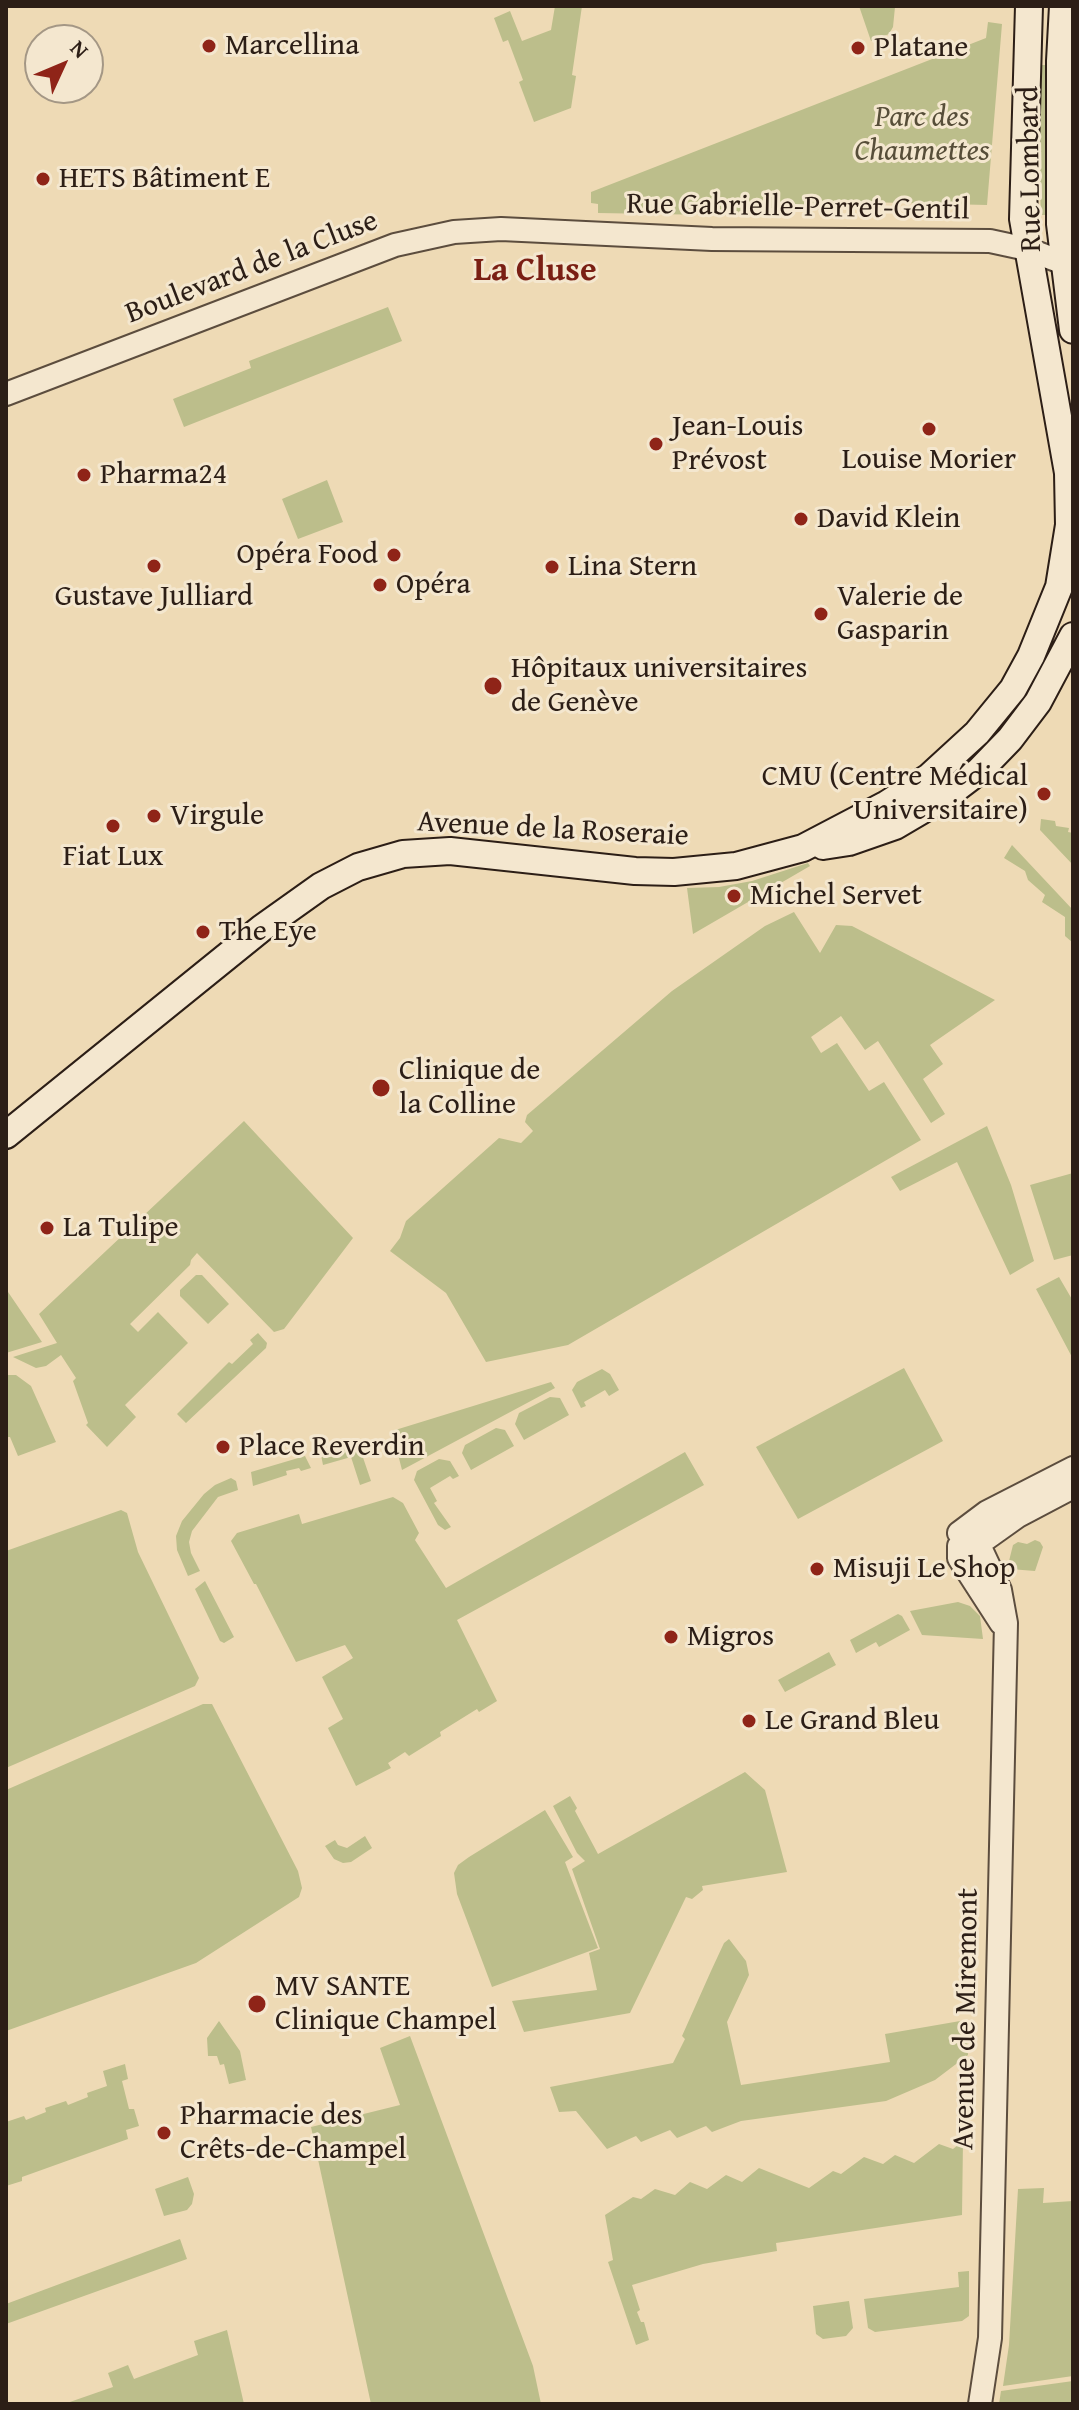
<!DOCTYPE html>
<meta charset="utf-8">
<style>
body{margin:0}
#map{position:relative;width:1079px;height:2410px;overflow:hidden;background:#eedab5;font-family:"Gentium Book Plus",serif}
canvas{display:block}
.frame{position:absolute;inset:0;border:8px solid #2c1e16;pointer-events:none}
.north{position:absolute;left:24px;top:24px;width:80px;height:80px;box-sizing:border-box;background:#f4e7cf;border:2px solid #a49785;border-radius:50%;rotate:46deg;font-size:22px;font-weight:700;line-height:32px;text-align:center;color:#2c1e16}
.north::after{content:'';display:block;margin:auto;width:28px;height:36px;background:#8f2418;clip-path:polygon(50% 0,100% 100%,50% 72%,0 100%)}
</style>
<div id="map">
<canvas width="1079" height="2410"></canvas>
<div class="frame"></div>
<div class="north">N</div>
</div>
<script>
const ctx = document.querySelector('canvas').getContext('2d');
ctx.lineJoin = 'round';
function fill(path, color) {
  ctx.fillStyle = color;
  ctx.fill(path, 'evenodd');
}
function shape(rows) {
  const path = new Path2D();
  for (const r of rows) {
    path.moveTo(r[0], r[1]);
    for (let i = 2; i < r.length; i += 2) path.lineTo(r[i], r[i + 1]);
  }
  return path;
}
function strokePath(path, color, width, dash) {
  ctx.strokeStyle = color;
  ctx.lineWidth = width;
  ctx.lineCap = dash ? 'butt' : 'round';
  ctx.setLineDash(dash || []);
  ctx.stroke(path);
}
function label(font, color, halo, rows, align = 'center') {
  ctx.font = font + ' "Gentium Book Plus",serif';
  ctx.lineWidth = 6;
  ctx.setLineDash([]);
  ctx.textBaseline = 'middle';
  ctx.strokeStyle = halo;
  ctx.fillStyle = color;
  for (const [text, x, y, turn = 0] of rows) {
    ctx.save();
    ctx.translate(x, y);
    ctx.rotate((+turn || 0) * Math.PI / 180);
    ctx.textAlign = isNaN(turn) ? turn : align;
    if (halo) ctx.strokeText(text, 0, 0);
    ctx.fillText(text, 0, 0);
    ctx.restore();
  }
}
fill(shape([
 [555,6,582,6,572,75,576,76,571,108,534,122,519,82,523,80,508,40,503,42,494,18,510,11,522,41,551,30],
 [859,6,895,7,893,27,889,34,871,41],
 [988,22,1002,24,987,205,822,201,822,210,771,208,770,216,598,213,598,204,591,203,591,192,986,38],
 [1041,65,1047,65,1045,144,1047,215,1041,215,1038,144],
 [388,307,402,341,184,427,173,399,251,368,249,361],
 [327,480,343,522,298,539,282,499],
 [1041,819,1055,821,1056,826,1069,828,1068,832,1073,833,1073,865,1040,830],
 [1012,845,1073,910,1073,943,1065,936,1065,917,1042,902,1045,895,1028,880,1025,871,1004,858],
 [808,863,810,866,693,934,687,888,719,887,752,881],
 [794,912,820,953,836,925,852,926,995,1000,930,1045,943,1064,923,1079,945,1114,931,1123,878,1041,865,1050,841,1016,811,1037,821,1053,837,1043,869,1091,884,1082,921,1140,568,1345,486,1362,446,1293,390,1251,400,1238,406,1221,499,1138,521,1143,533,1131,525,1122,527,1115,672,991,765,926],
 [244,1121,353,1238,284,1329,274,1332,197,1253,191,1260,190,1265,130,1324,138,1332,158,1312,188,1343,125,1405,136,1417,107,1447,86,1425,88,1423,73,1381,76,1378,61,1355,46,1366,36,1368,13,1357,57,1343,39,1314],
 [987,1126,1011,1185,1034,1261,1010,1275,957,1162,900,1191,891,1177],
 [1073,1173,1073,1255,1054,1260,1030,1185],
 [196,1275,202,1275,229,1304,208,1324,180,1296,180,1290],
 [1059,1277,1073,1301,1073,1359,1036,1289],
 [6,1289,42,1342,6,1353],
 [258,1333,267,1343,266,1348,186,1423,177,1414,229,1362,232,1364,253,1344,250,1340],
 [904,1368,943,1441,798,1519,756,1447],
 [602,1369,610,1374,619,1390,609,1396,605,1390,584,1402,586,1406,581,1408,572,1390,577,1382],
 [6,1375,16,1375,31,1386,56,1442,18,1456,10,1437,6,1437],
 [551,1382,555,1388,402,1470,392,1431],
 [550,1397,560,1398,569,1415,524,1440,515,1424,519,1413],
 [496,1428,505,1430,514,1446,471,1470,462,1453,465,1445],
 [357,1440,371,1481,360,1485,351,1457,323,1465,321,1455,324,1450],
 [685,1452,704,1485,457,1620,497,1701,479,1712,477,1709,440,1732,441,1736,409,1756,405,1752,388,1763,391,1768,356,1786,328,1728,343,1719,322,1677,353,1658,345,1645,296,1662,256,1584,254,1584,231,1541,237,1533,299,1514,302,1524,393,1497,403,1503,419,1533,415,1540,446,1588],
 [305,1456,311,1468,301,1471,299,1468,286,1471,287,1475,253,1486,251,1472],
 [439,1459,450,1461,459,1476,453,1479,450,1476,430,1488,437,1501,434,1503,451,1527,445,1530,438,1525,414,1480,417,1471],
 [231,1478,236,1481,238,1490,218,1497,192,1531,189,1542,191,1553,200,1571,188,1576,177,1550,176,1536,182,1521,204,1494,215,1485],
 [121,1510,127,1513,138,1552,199,1678,195,1686,6,1768,6,1551],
 [1035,1540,1040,1542,1043,1547,1035,1571,1010,1569,1008,1565,1013,1545,1018,1542,1027,1544],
 [205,1581,234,1637,224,1643,220,1641,195,1589],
 [958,1602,970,1606,980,1616,983,1639,922,1635,910,1611],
 [898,1614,902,1616,910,1630,879,1647,876,1642,856,1653,850,1640],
 [829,1652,836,1665,785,1692,778,1680],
 [203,1704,212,1704,298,1871,302,1888,299,1897,196,1963,6,2031,6,1790],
 [745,1772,765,1790,787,1872,702,1886,703,1890,692,1899,686,1897,630,2013,524,2032,512,2001,597,1990,589,1953,600,1949,572,1869,585,1861,577,1853,553,1806,570,1796,577,1808,575,1811,598,1854],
 [545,1810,573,1857,565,1862,598,1948,492,1987,457,1894,454,1873,458,1865,469,1857],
 [365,1836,372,1848,351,1862,343,1863,334,1859,325,1846,335,1840,338,1845,347,1848],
 [729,1939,746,1961,749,1975,727,2022,741,2085,890,2062,885,2034,966,2020,968,2055,935,2080,886,2101,741,2121,712,2132,706,2126,677,2138,670,2130,641,2142,636,2136,607,2149,576,2111,559,2112,550,2087,673,2063,685,2039,682,2036,711,1971,724,1943],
 [219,2021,240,2051,246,2080,229,2084,224,2064,220,2065,217,2056,208,2056,207,2038],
 [410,2036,533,2366,541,2404,371,2404,311,2127,400,2105,380,2048],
 [125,2064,128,2079,122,2081,129,2109,134,2109,139,2126,126,2130,128,2139,22,2177,22,2181,6,2186,6,2122,24,2116,26,2120,46,2112,45,2108,66,2101,68,2105,88,2097,87,2093,107,2086,103,2071],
 [963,2141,962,2215,776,2243,777,2251,703,2264,632,2285,640,2310,637,2312,641,2322,644,2322,649,2340,636,2345,608,2262,613,2260,605,2215,633,2197,641,2199,655,2189,675,2195,690,2182,707,2189,726,2175,742,2182,759,2168,809,2188,833,2171,841,2174,864,2157,883,2164,895,2155,914,2163,939,2144,953,2149],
 [188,2177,194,2194,192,2204,187,2210,164,2216,155,2189],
 [1044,2188,1043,2203,1073,2201,1073,2376,1003,2386,1009,2345,1018,2189],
 [180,2239,187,2259,6,2324,6,2304],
 [969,2271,969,2316,962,2321,875,2332,868,2328,864,2299,959,2287,958,2272],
 [849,2301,853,2328,846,2336,823,2339,816,2334,813,2306],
 [227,2330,244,2404,64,2404,113,2387,108,2373,128,2365,134,2379,198,2355,194,2341],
 [1073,2381,1073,2404,999,2404,1001,2391]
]), '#bcbe8b');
const tertiary = shape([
 [6,394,395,245,454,232,501,229,712,239,990,241,1027,249,1064,263],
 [959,1533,978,1543,1000,1590,1006,1623,990,2338,980,2404],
 [959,1533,987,1512,1073,1468],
 [959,1546,959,1558,1001,1623],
 [959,1558,1018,1516,1073,1487]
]);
const secondary = shape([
 [1063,6,1060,61,1060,224,1073,330],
 [823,846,849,842,895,826,946,796,979,771,1010,739,1038,702,1073,636],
 [6,1135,262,928,321,886,358,867,403,854,450,851,635,871,674,872,736,866,803,848,887,804,929,777,977,733,1013,689,1031,656,1059,587,1069,525,1068,473,1023,219,1029,6]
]);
strokePath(tertiary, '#5c4d3e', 26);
strokePath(secondary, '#2c1e16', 30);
strokePath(tertiary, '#f4e7cf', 22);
strokePath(secondary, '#f4e7cf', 26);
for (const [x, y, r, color] of [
 [209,46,8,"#8f2418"],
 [858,48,8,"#8f2418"],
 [43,179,8,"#8f2418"],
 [929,429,8,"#8f2418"],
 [656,444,8,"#8f2418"],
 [84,475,8,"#8f2418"],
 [801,519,8,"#8f2418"],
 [394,555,8,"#8f2418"],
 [154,566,8,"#8f2418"],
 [552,567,8,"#8f2418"],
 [380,585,8,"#8f2418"],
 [821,614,8,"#8f2418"],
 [493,686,10,"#8f2418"],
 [1044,794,8,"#8f2418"],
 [154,816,8,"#8f2418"],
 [113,826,8,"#8f2418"],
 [734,896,8,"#8f2418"],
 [203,932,8,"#8f2418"],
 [381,1088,10,"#8f2418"],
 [47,1228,8,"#8f2418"],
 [223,1447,8,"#8f2418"],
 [817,1569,8,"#8f2418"],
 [671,1637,8,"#8f2418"],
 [749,1721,8,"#8f2418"],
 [257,2004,10,"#8f2418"],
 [164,2133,8,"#8f2418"]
]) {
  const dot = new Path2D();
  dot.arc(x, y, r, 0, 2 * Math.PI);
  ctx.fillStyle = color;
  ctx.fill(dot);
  strokePath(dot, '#f4e7cf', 3);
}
label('30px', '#2c1e16', '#f4e7cf', [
 ["Marcellina",225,46],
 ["Platane",874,48],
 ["HETS Bâtiment E",59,179],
 ["Jean-Louis",672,427],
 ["Prévost",672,461],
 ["Louise Morier",929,460,"center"],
 ["Pharma24",100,475],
 ["David Klein",817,519],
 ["Opéra Food",378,555,"right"],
 ["Lina Stern",568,567],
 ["Opéra",396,585],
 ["Gustave Julliard",154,597,"center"],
 ["Valerie de",837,597],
 ["Gasparin",837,631],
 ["Hôpitaux universitaires",511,669],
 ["de Genève",511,703],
 ["CMU (Centre Médical",1028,777,"right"],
 ["Universitaire)",1028,811,"right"],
 ["Virgule",170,816],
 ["Fiat Lux",113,857,"center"],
 ["Michel Servet",750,896],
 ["The Eye",219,932],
 ["Clinique de",399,1071],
 ["la Colline",399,1105],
 ["La Tulipe",63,1228],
 ["Place Reverdin",239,1447],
 ["Misuji Le Shop",833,1569],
 ["Migros",687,1637],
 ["Le Grand Bleu",765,1721],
 ["MV SANTE",275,1987],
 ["Clinique Champel",275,2021],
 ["Pharmacie des",180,2116],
 ["Crêts-de-Champel",180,2150]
], 'left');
label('italic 30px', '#574e39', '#f4e7cf', [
 ["Parc des",922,118],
 ["Chaumettes",922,152]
]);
label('30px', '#2c1e16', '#f4e7cf', [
 ["Rue Lombard",1031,169,-91],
 ["Rue Gabrielle-Perret-Gentil",798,208,1],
 ["Boulevard de la Cluse",252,268,-21],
 ["Avenue de la Roseraie",553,830,3],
 ["Avenue de Miremont",967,2019,-89]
]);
label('bold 34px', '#7a1f14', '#f4e7cf', [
 ["La Cluse",535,271]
]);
</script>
